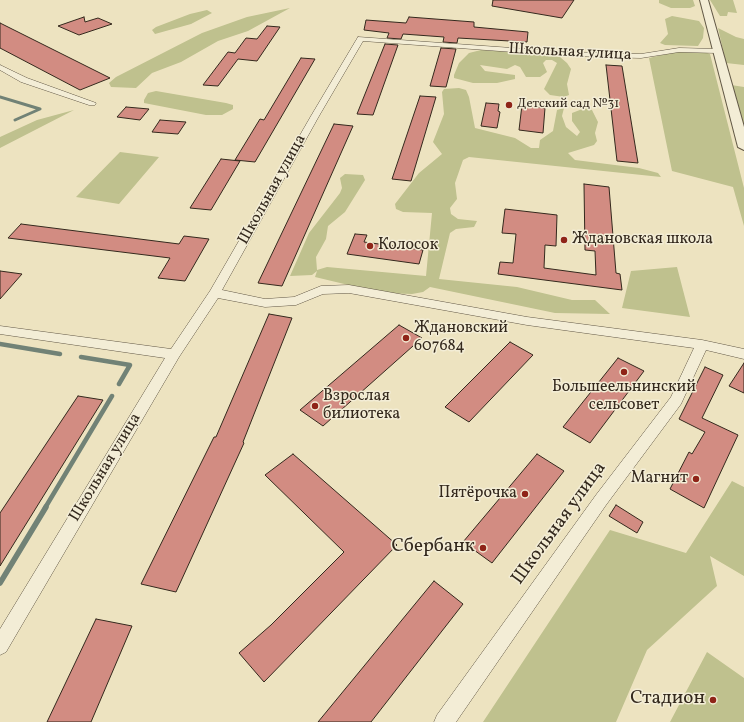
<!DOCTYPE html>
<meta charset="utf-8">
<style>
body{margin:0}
canvas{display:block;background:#ede3c0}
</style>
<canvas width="744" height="722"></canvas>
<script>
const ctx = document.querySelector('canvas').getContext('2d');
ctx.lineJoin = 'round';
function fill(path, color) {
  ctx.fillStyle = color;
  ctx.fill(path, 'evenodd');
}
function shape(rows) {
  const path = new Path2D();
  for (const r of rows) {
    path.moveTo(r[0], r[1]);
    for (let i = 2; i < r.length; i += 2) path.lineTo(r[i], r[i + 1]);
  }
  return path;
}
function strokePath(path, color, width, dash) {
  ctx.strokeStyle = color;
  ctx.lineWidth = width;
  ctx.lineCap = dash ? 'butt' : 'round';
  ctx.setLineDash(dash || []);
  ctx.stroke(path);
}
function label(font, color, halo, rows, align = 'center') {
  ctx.font = font + ' Vollkorn,serif';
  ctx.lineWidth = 3;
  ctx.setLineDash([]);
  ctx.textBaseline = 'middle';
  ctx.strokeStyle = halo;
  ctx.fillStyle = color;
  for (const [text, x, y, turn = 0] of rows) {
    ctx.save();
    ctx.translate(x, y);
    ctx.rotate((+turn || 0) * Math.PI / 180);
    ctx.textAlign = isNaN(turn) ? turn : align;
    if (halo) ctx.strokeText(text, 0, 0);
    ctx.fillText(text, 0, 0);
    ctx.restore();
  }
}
fill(shape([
 [659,0,693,0,695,6,690,8,671,8,659,3],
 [710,0,733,0,737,13,728,12,727,16,720,16],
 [290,8,248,31,218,41,181,62,152,73,136,88,111,87,109,83,116,77,202,33,247,17],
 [207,10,212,13,191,24,155,34,152,30,156,27,190,14],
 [672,16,699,21,704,28,703,38,698,46,665,45,660,43,668,34,665,19],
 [718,28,736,37,744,39,744,65,726,63],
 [481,50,540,53,560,57,567,63,571,69,567,84,569,95,564,97,550,95,544,89,557,63,552,60,546,60,543,63,547,72,540,77,526,77,520,67,515,65,507,69,480,65,485,71,515,75,515,79,497,83,473,83,454,78,454,75,459,63,469,53],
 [679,51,705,52,710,54,744,188,744,226,733,187,672,171,649,58],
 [731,85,744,87,744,132],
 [459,88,466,90,469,97,475,128,515,138,531,148,539,148,540,140,553,131,557,110,564,108,562,116,566,127,577,136,580,132,572,121,572,113,585,108,592,110,598,122,595,133,597,141,594,145,568,153,575,160,639,168,658,173,661,177,469,157,463,160,455,183,457,199,450,208,451,214,458,219,477,221,474,227,456,229,450,233,439,279,517,287,572,300,595,300,610,314,555,313,430,287,423,292,412,294,382,293,315,277,317,271,312,275,290,276,309,233,340,193,342,188,340,178,345,174,363,175,365,180,345,212,328,226,326,239,316,257,317,270,327,267,426,276,432,213,403,212,396,209,395,204,419,173,442,154,433,142,444,114,442,92,444,89],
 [156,91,226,103,233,105,233,109,222,115,206,115,144,103,144,100,148,93],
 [74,110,0,148,0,137,37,120],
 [120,152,159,157,119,204,76,197],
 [677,267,690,317,622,308,631,271],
 [732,481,744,487,744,576,710,556,717,586,647,650,616,722,483,722,610,530,686,553],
 [707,652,744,678,744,722,670,722]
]), '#bfc18e');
strokePath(shape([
 [0,97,40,109,15,120]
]), '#718276', 3);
strokePath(shape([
 [0,344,60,354],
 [81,357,130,365,119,384],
 [45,508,112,396]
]), '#718276', 4.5);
strokePath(shape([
 [0,583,46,507]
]), '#718276', 5.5);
const building = shape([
 [493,0,574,0,562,18,492,6,493,0],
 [84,17,85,22,98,18,112,24,79,35,58,26,84,17],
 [409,17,474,22,474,27,528,32,527,42,458,38,457,43,443,42,444,37,403,34,401,39,387,38,389,33,364,30,366,20,406,23,409,17],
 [0,23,110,78,80,90,0,48,0,23],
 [267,26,280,27,257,61,238,59,218,86,203,85,228,52,235,53,246,38,257,39,267,26],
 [385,44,398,45,373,115,357,114,385,44],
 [441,48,456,49,446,87,430,86,441,48],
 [301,58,315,59,255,162,235,160,260,119,264,120,301,58],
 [606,65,622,66,638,163,617,161,606,65],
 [420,96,436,97,411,181,392,179,420,96],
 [486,103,499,104,498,111,500,112,497,128,481,126,486,103],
 [522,105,545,108,543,133,519,130,522,105],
 [126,107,149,109,140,120,117,117,126,107],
 [160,120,186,122,178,134,152,132,160,120],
 [334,124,353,126,282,286,258,283,334,124],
 [221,159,240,161,211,210,190,208,221,159],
 [584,184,609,187,616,273,620,274,622,290,498,274,500,262,513,263,516,234,502,233,505,209,557,215,556,246,545,245,544,268,596,275,595,251,585,250,584,184],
 [21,224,179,244,184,236,209,239,185,281,158,278,170,258,8,238,21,224],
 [355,234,367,235,364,242,423,250,419,264,347,254,355,234],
 [0,271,22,274,0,299,0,271],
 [269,314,292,318,243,442,244,443,176,592,141,584,214,437,216,437,269,314],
 [399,325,422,338,323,426,300,410,399,325],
 [510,342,533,355,469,422,445,407,510,342],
 [618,358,644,371,590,443,563,427,618,358],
 [744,363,744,393,729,386,744,363],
 [705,367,723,375,702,418,738,435,704,508,670,489,689,452,692,454,705,432,679,419,705,367],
 [78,396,103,400,0,566,0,513,78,396],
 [293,454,397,545,264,682,239,653,271,625,344,552,265,475,293,454],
 [537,454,564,471,492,563,463,542,537,454],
 [616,505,643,522,637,533,609,516,616,505],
 [434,581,463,604,371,722,318,722,434,581],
 [96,619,132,626,91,722,47,722,96,619]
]);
fill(building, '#d28c82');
strokePath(building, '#34291d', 1);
const minor = shape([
 [358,37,568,52,641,54,679,48,717,49,721,51,717,53,679,52,641,58,568,56,363,41,319,116,222,290,265,299,294,297,321,286,349,285,527,317,702,340,744,349,744,359,706,350,681,404,606,505,456,722,434,722,437,715,596,495,671,397,694,348,527,325,349,293,323,294,296,305,265,307,218,298,179,357,6,652,0,655,0,629,165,358,0,334,0,326,171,349,210,291,311,116,358,37],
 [0,65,27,78,96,103,95,105,89,105,21,82,0,70,0,65]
]);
const tertiary = shape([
 [700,0,708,0,744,127,744,150,738,147,700,0]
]);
strokePath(minor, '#625846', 1);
strokePath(tertiary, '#625846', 2);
fill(minor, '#f3edd6');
fill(tertiary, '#f3edd6');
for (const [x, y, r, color] of [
 [509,105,4,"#8f2418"],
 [564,240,4,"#8f2418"],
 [370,246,4,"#8f2418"],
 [406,338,4,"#8f2418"],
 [624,372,4,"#8f2418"],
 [315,406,4,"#8f2418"],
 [696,479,4,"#8f2418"],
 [525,494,4,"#8f2418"],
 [483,548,4,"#8f2418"],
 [713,700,4,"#8f2418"]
]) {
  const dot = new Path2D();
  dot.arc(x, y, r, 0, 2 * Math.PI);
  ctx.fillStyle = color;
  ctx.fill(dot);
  strokePath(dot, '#f3edd6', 1.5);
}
label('13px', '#34291d', '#f3edd6', [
 ["Детский сад №31",517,105]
], 'left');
label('16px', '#34291d', '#f3edd6', [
 ["Школьная улица",570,53,3],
 ["Школьная улица",273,190,-61],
 ["Школьная улица",106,468,-59]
]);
label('16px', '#34291d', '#f3edd6', [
 ["Ждановская школа",572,240],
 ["Колосок",378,246],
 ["Ждановский",414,329],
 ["607684",414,347],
 ["Большеельнинский",624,388,"center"],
 ["сельсовет",624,406,"center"],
 ["Взрослая",323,397],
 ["билиотека",323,415],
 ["Магнит",688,479,"right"],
 ["Пятёрочка",517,494,"right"]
], 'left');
label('19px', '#34291d', '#f3edd6', [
 ["Школьная улица",560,524,-54]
]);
label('19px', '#34291d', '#f3edd6', [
 ["Сбербанк",475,548],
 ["Стадион",705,700]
], 'right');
</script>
